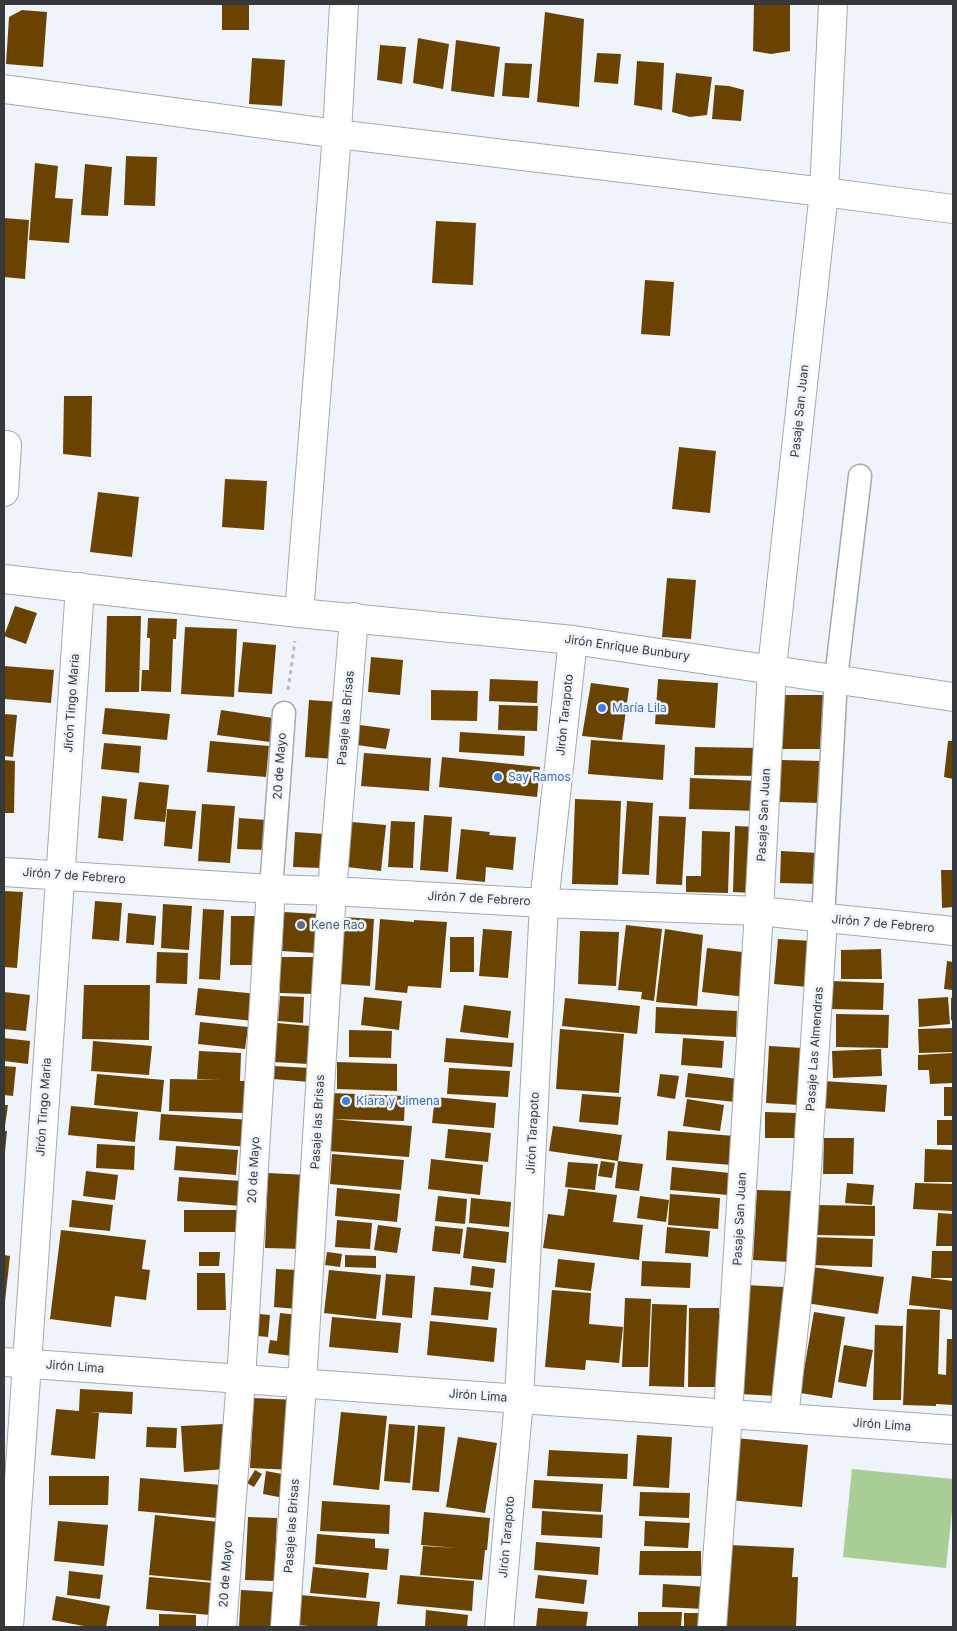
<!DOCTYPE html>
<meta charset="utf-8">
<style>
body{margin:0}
#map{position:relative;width:957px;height:1631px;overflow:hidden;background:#eef4f9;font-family:Inter,sans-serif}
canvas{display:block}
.frame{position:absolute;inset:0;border:5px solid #36393b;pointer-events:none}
</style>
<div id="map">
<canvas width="957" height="1631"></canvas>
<div class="frame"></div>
</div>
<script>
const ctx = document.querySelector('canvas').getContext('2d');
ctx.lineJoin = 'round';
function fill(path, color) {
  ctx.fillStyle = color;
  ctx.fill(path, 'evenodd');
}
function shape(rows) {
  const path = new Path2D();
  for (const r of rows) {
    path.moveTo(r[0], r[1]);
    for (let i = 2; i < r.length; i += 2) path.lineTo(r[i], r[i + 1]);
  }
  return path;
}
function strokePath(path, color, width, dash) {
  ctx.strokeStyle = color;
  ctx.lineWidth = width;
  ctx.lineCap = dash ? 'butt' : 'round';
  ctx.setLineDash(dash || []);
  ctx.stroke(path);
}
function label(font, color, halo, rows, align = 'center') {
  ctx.font = font + ' Inter,sans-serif';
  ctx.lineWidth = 5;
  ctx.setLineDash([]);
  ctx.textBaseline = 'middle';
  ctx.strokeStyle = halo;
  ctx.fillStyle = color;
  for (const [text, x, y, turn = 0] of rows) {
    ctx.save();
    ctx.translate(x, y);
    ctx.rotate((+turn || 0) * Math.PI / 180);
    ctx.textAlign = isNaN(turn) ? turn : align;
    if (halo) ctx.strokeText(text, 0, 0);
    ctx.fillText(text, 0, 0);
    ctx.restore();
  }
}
fill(shape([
 [852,1469,953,1479,953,1502,946,1568,843,1557]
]), '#a9ce95');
fill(shape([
 [222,4,249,4,249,30,222,30],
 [754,4,790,5,790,51,771,54,753,51],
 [22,10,47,12,43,67,6,64,9,17],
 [545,12,584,19,579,107,537,102],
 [418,38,449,44,443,89,413,83],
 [456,40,500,47,494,97,451,91],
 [380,45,406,47,402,84,377,80],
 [597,53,621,54,618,84,594,82],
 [252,58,285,60,282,106,249,104],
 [637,61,664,63,662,110,634,105],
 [505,63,532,64,529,98,502,96],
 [676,73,712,77,707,115,690,117,672,112],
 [715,85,729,86,744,90,741,121,712,119],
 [126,156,157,157,155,206,124,205],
 [35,163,58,166,55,198,73,199,69,243,29,240],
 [85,164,112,167,108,216,81,215],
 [4,218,29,220,25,279,4,277],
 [436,221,476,223,473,285,432,283],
 [645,280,674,282,670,336,641,334],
 [64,396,92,396,91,457,63,454],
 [679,447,716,451,710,513,672,509],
 [225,479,267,481,264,530,222,527],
 [98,492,139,497,132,557,90,552],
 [667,578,696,580,691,639,662,637],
 [15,606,37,613,26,644,4,636],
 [107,616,141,616,139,692,105,692],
 [148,618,177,619,176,639,173,639,171,692,141,691,142,670,149,670,150,638,147,638],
 [185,627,237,629,234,697,181,694],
 [243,642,276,645,272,694,238,692],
 [371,657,403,660,400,695,368,692],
 [4,666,54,670,51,703,4,699],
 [490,679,538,681,537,703,489,701],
 [658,679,718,683,715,728,655,724],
 [591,683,629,688,622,740,582,736],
 [431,690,478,691,477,721,431,720],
 [779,695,824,695,824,749,779,749],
 [309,700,339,702,336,759,305,757],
 [499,705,538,706,537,731,498,730],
 [105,708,170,714,167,740,102,734],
 [221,710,273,718,270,742,217,735],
 [4,714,17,715,13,757,4,756],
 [360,725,390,729,386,749,357,745],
 [460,732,525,736,524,756,459,752],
 [591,740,665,745,663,780,588,774],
 [210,741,269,746,266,777,207,772],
 [948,741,953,741,953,779,944,777],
 [104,743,141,746,139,773,101,769],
 [695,747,759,748,758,776,694,775],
 [364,753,431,758,429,791,361,786],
 [442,757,540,767,537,797,439,787],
 [4,760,15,761,14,813,4,813],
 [781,760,822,761,822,803,780,802],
 [690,778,761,781,760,811,689,809],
 [139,782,169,785,165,822,134,819],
 [102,796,127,799,123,841,98,838],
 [575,799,621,801,618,885,572,884],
 [627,801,653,803,649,875,622,874],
 [202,804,235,806,230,863,198,861],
 [167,809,196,811,192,849,164,846],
 [424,815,452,817,448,872,420,870],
 [659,816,686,817,682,885,656,884],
 [239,818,266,820,265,850,237,849],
 [391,821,415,822,413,868,388,867],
 [352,822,386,825,381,871,347,867],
 [735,826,756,827,754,893,733,892],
 [461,829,490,832,489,835,516,837,513,870,486,867,485,882,456,879],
 [702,831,730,832,728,893,686,892,686,876,701,876],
 [295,832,324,834,321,868,293,867],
 [781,851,819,853,818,884,780,883],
 [941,870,953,870,953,907,942,908],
 [4,891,23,892,17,968,4,967],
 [95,901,122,903,119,941,92,939],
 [163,904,192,906,189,950,161,948],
 [203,909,224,910,220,980,199,979],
 [284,912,318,914,315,953,282,951],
 [128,913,156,916,154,945,126,943],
 [231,916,260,916,259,965,230,965],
 [344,917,374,919,370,986,339,984],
 [380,919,414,922,414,920,447,922,441,988,408,986,407,993,375,990],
 [626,925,662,929,654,1001,641,999,642,992,618,990],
 [483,929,512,931,508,978,479,976],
 [665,929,703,935,697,1006,656,1002],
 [580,931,619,932,616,986,578,984],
 [450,937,474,937,474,972,450,972],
 [778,939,812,941,808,987,774,984],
 [707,948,751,953,746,997,702,992],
 [881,949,882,979,841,979,841,950],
 [157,952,188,953,187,984,156,983],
 [280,957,314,957,313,994,280,993],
 [947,961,953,962,953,990,944,989],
 [831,981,884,983,883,1010,830,1009],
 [84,985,150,985,149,1040,82,1039],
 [198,988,257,994,254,1021,195,1015],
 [4,992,30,995,26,1031,4,1029],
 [280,996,304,997,303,1023,278,1021],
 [364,997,402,1001,399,1030,361,1025],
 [948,997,950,1024,919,1027,918,999],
 [565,998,640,1006,637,1034,562,1026],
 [951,998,953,998,953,1021,951,1020],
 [464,1005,511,1011,508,1038,460,1032],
 [656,1007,737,1011,736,1037,655,1033],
 [836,1014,889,1015,888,1048,836,1047],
 [200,1022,248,1027,245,1049,198,1044],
 [277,1023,310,1026,308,1064,274,1062],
 [953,1028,953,1052,919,1053,918,1029],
 [560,1029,624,1034,619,1093,556,1089],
 [349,1030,392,1031,391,1058,349,1057],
 [4,1038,30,1041,28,1064,4,1061],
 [446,1038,514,1043,512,1067,444,1062],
 [683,1038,724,1041,722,1068,681,1065],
 [93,1041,152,1046,149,1075,91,1071],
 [769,1046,803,1048,800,1105,766,1103],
 [881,1049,882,1076,833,1078,832,1051],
 [199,1051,241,1053,240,1081,245,1081,244,1113,169,1111,170,1079,221,1080,197,1079],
 [953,1053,953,1083,930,1084,929,1070,918,1070,918,1055],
 [337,1062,397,1064,397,1091,337,1089],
 [4,1066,16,1067,13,1096,4,1095],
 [273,1066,311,1068,310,1082,273,1079],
 [449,1068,510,1071,508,1097,447,1094],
 [688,1073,739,1079,736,1102,685,1097],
 [97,1074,164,1080,161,1112,94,1105],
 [660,1074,679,1076,675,1099,657,1096],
 [823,1081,887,1085,885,1112,822,1108],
 [944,1087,953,1087,953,1116,944,1116],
 [331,1093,405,1096,404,1121,330,1119],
 [582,1094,621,1097,618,1125,579,1122],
 [435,1097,496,1103,494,1128,432,1123],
 [687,1099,724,1105,720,1131,683,1126],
 [4,1105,8,1105,5,1126,4,1126],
 [71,1106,138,1112,135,1142,68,1135],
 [765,1112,797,1113,796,1138,765,1138],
 [161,1114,251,1120,249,1147,159,1140],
 [331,1119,412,1126,409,1157,328,1151],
 [937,1120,953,1120,953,1145,937,1145],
 [553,1126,622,1135,618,1161,549,1151],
 [448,1129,491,1133,488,1162,445,1158],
 [4,1131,7,1131,5,1152,4,1152],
 [668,1131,735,1136,733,1165,666,1160],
 [824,1138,854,1138,853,1174,823,1174],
 [97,1144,135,1146,134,1170,96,1168],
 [176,1146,238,1150,236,1175,174,1170],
 [925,1149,953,1150,953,1182,924,1182],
 [332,1154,404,1160,401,1190,330,1184],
 [431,1159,483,1165,480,1195,428,1189],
 [601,1161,615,1163,612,1178,598,1176],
 [618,1161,643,1164,639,1191,615,1188],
 [568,1162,598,1164,595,1190,565,1187],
 [672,1167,730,1173,728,1195,670,1190],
 [86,1171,118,1175,115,1200,83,1196],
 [268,1173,308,1175,304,1249,265,1248],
 [179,1177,242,1181,241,1206,177,1201],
 [847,1183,874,1185,872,1205,845,1203],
 [915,1183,953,1184,953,1211,913,1209],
 [337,1188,400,1194,397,1222,335,1216],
 [568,1189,617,1195,613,1222,643,1225,639,1260,543,1248,548,1214,564,1216],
 [757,1190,793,1191,790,1262,753,1260],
 [670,1194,720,1198,718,1229,668,1225],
 [438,1196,467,1199,465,1224,435,1221],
 [640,1196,669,1200,666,1222,637,1218],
 [471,1198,511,1202,509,1227,469,1223],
 [72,1200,113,1205,110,1231,69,1227],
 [816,1205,875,1206,875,1236,815,1235],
 [184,1210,239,1210,239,1232,184,1232],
 [938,1213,953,1214,953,1246,936,1246],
 [337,1220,372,1223,370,1249,335,1247],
 [378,1225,401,1228,397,1253,374,1250],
 [435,1226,463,1229,460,1254,432,1251],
 [467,1227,509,1232,506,1263,463,1258],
 [667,1227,710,1231,708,1257,665,1253],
 [61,1230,146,1240,142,1269,150,1270,146,1300,115,1296,111,1327,50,1319],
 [810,1237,873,1239,872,1267,810,1265],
 [932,1251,953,1251,953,1278,931,1278],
 [199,1252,220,1252,219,1266,199,1266],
 [327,1252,342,1254,340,1267,325,1265],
 [4,1255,10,1256,5,1301,4,1301],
 [345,1255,376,1256,376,1268,345,1267],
 [558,1259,595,1263,591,1291,555,1287],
 [642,1261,691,1263,690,1288,641,1286],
 [472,1266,495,1269,493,1288,470,1285],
 [812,1267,884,1277,878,1314,806,1303],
 [276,1269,299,1270,297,1309,274,1307],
 [329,1270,381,1275,376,1319,324,1313],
 [197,1273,225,1273,226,1310,197,1310],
 [386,1274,415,1276,412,1318,382,1315],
 [912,1276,953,1281,953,1310,909,1305],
 [745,1285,784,1287,778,1396,739,1394],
 [434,1287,491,1292,488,1320,431,1315],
 [552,1290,591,1293,589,1324,623,1327,619,1363,586,1360,585,1370,545,1367],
 [625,1298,651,1299,648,1367,622,1367],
 [652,1304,687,1305,684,1387,649,1386],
 [689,1308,719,1308,719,1387,688,1387],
 [907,1309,940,1310,938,1374,946,1375,947,1339,953,1339,953,1405,936,1404,936,1406,903,1405],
 [814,1312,845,1317,832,1398,800,1393],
 [280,1313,298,1315,293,1356,268,1353,270,1340,277,1341],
 [259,1314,270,1315,268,1337,258,1336],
 [332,1317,401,1323,398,1353,329,1347],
 [430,1321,497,1328,494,1362,427,1355],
 [875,1325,903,1326,901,1400,873,1400],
 [844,1345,873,1350,866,1387,838,1382],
 [80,1389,133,1392,132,1414,89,1412,99,1413,95,1459,51,1455,56,1409,79,1411],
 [254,1398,297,1400,293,1470,250,1468],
 [341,1412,387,1416,379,1490,333,1485],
 [224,1424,226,1469,184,1472,181,1426],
 [389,1424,415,1426,410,1483,384,1481],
 [418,1425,445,1427,439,1492,412,1490],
 [147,1427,177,1428,176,1448,146,1447],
 [637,1435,672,1437,669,1488,633,1486],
 [458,1437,497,1443,485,1513,446,1507],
 [735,1438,808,1445,802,1507,729,1500],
 [549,1450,628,1454,627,1479,547,1476],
 [255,1470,262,1474,254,1487,247,1483],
 [266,1471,287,1475,284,1498,263,1494],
 [49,1476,109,1476,108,1505,49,1505],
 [140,1478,221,1485,218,1518,138,1511],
 [534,1480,603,1484,601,1512,532,1508],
 [640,1492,690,1493,689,1518,639,1516],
 [322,1501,390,1505,389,1534,320,1531],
 [542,1511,603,1515,602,1538,541,1535],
 [424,1512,490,1518,487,1550,485,1550,482,1580,420,1575,423,1546,457,1548,421,1545],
 [155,1515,219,1522,213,1581,149,1575],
 [248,1517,277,1518,274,1581,245,1580],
 [58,1521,108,1525,104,1566,54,1561],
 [645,1521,690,1523,688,1548,644,1546],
 [317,1534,375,1539,375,1548,389,1549,387,1570,315,1564],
 [536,1542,600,1547,598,1575,534,1570],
 [729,1545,794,1548,792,1577,798,1577,796,1627,727,1626],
 [640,1551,701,1551,701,1576,639,1575],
 [313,1567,369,1573,366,1598,310,1593],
 [69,1571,103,1575,100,1599,67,1595],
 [400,1575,474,1581,472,1611,397,1604],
 [538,1575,587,1580,584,1604,535,1598],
 [149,1577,214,1583,210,1615,146,1609],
 [663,1584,706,1587,705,1609,662,1607],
 [241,1590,274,1592,272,1627,239,1627],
 [300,1595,380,1602,377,1627,321,1627,296,1625],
 [56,1596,110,1606,106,1627,89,1627,52,1620],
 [538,1608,588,1612,586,1627,536,1627],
 [426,1610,468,1615,467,1627,425,1627],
 [638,1612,682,1612,681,1627,638,1627],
 [684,1613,706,1613,706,1627,684,1627],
 [159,1614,196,1615,196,1627,159,1627]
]), '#6b4300');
const pedestrian = shape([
 [271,889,284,713],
 [823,919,836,678,860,476]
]);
const minor = shape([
 [4,89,337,134,824,192,953,209],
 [4,492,7,445],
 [4,579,299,613,573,640,953,697],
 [299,613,337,134,344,4],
 [4,872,271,889,332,891,544,903,759,911,953,931],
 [4,1362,953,1430],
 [784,1418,801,1261,823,919],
 [9,1627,80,587],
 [222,1627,241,1379,271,889],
 [285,1627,302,1384,332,891,354,617],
 [499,1627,519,1399,544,903,573,640],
 [712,1627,728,1414,759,911,772,668,824,192,833,4]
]);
strokePath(pedestrian, '#a4a9af', 25);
strokePath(minor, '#a4a9af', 30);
strokePath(shape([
 [288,690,295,641]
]), '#b6bbbf', 3, [4, 4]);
strokePath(pedestrian, '#fff', 22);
strokePath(minor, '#fff', 28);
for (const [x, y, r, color] of [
 [602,708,5,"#3f7fe0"],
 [498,777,5,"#3f7fe0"],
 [301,925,5,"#5c6f8a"],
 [346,1101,5,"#3f7fe0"]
]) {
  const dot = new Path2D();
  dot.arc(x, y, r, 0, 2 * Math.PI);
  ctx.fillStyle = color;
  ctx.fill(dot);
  strokePath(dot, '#eef4f9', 2);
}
label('12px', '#36393b', '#eef4f9', [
 ["Pasaje San Juan",800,411,-84],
 ["Jirón Enrique Bunbury",627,648,8],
 ["Jirón Tingo Maria",72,703,-86],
 ["Jirón Tarapoto",565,715,-84],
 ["Pasaje las Brisas",346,718,-85],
 ["20 de Mayo",280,766,-86],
 ["Pasaje San Juan",764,815,-87],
 ["Jirón 7 de Febrero",74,876,4],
 ["Jirón 7 de Febrero",479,899,3],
 ["Jirón 7 de Febrero",883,924,5],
 ["Pasaje Las Almendras",815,1049,-86],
 ["Jirón Tingo Maria",44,1107,-86],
 ["Pasaje las Brisas",318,1122,-87],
 ["Jirón Tarapoto",533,1133,-87],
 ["20 de Mayo",254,1170,-87],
 ["Pasaje San Juan",740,1219,-87],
 ["Jirón Lima",75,1367,4],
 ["Jirón Lima",478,1396,4],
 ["Jirón Lima",882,1425,4],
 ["Pasaje las Brisas",292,1526,-86],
 ["Jirón Tarapoto",507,1537,-85],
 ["20 de Mayo",226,1574,-86]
]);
label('12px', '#366cbe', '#eef4f9', [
 ["María Lila",612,708],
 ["Say Ramos",508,777],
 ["Kiara y Jimena",356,1101]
], 'left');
label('12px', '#4e5e75', '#eef4f9', [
 ["Kene Rao",311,925]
], 'left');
</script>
